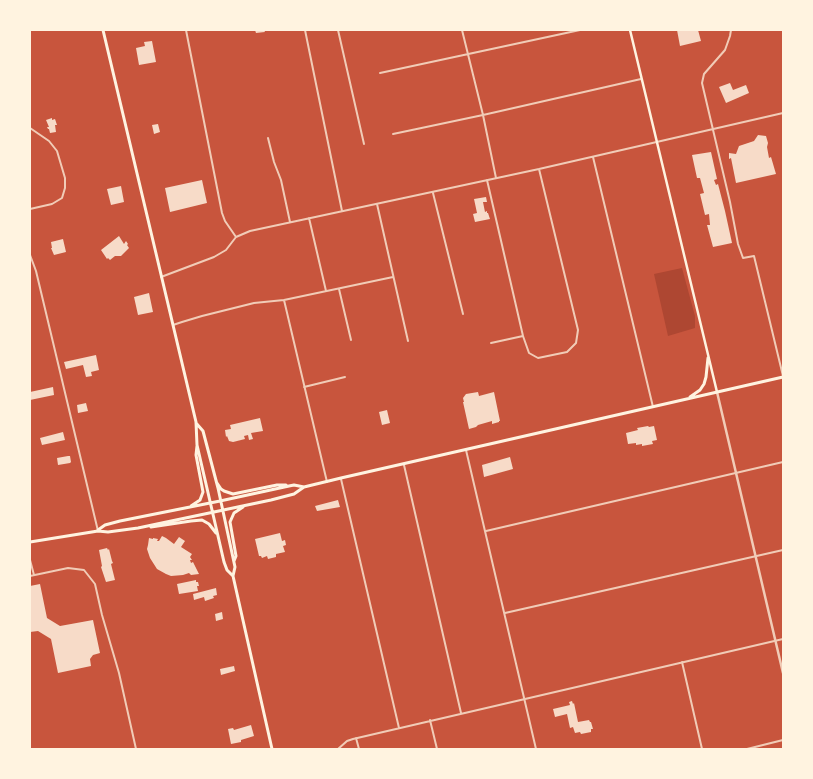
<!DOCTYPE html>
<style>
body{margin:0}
#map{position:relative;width:813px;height:779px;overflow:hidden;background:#c8553d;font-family:Commissioner,sans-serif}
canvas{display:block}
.frame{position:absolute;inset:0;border:31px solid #fff3e0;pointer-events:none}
</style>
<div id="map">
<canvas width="813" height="779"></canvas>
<div class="frame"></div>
</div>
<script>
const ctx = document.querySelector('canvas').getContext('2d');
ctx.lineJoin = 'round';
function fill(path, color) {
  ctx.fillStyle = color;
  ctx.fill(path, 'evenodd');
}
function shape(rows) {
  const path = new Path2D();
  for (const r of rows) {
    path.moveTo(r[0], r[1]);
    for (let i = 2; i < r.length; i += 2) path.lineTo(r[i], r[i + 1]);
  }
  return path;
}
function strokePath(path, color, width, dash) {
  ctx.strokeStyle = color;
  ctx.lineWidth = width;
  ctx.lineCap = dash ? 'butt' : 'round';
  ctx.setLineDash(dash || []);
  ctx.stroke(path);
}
fill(shape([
 [682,268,695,316,695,328,668,336,654,274]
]), '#ae4732');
fill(shape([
 [255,30,264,30,265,32,256,33],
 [677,30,698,30,701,41,680,46],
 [152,41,156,62,139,65,136,48,145,46,144,42],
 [730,83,733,90,746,85,749,93,726,103,719,87],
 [52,118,52,120,55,119,57,125,55,125,56,132,50,133,49,129,48,129,47,127,49,127,46,120],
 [158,124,160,132,154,134,152,125],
 [758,135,766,136,768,143,767,147,769,158,771,157,776,174,736,183,731,158,729,159,729,153,736,154,739,146,754,141],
 [711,152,717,179,714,180,716,185,718,184,725,211,732,243,713,247,707,225,710,225,709,214,705,215,700,194,704,193,700,178,697,178,692,155],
 [202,180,207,203,170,212,165,188],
 [121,186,124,202,111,205,107,189],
 [486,197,487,202,483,202,485,212,487,211,487,213,488,213,490,219,475,222,473,214,477,213,474,199],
 [119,236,124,244,126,241,128,244,127,245,129,248,121,256,115,256,110,260,108,258,107,259,101,250],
 [63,239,66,252,54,255,51,248,52,248,51,242],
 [149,293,153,312,138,315,134,297],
 [96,355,99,370,91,372,92,376,86,377,83,365,66,369,64,362],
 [53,387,54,395,30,400,30,392],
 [478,392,479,396,494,392,500,421,499,421,499,422,492,424,492,421,478,425,476,427,469,429,463,402,464,402,463,398,466,394],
 [86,403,88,411,78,413,77,405],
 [387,410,390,423,382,425,379,412],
 [260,418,263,431,251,433,253,439,249,440,248,435,244,436,245,439,233,442,229,441,227,436,226,437,225,430,231,429,230,425],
 [648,426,649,427,654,426,657,440,652,441,653,444,642,446,642,444,636,445,636,443,628,444,626,433,638,430,637,428],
 [63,432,65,440,42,445,40,438],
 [68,456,70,456,71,462,70,463,58,465,57,458],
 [510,457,513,469,484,477,482,465],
 [338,500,340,507,317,511,315,506],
 [280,533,282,541,285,540,286,545,283,546,285,552,276,554,276,557,268,559,267,556,262,558,261,556,259,556,255,539],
 [162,536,166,538,174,544,179,537,185,541,181,547,192,554,190,557,192,560,190,560,191,563,193,562,199,574,191,575,189,573,183,575,171,576,166,574,157,569,150,558,147,549,148,545,149,538,153,539,153,538,158,539,157,541,159,541],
 [107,548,108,550,109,549,112,561,113,563,111,564,115,580,106,582,101,567,102,566,99,550],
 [196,580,196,582,198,582,199,586,197,586,198,591,179,594,177,584],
 [40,584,47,618,60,626,93,620,100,653,93,655,90,659,91,666,58,673,51,639,38,631,30,632,30,586],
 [216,588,217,595,213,596,214,598,205,601,204,597,194,600,193,594],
 [222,612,223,619,216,621,215,614],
 [234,666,235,671,221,675,220,669],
 [572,701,573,704,574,703,578,722,589,720,590,722,591,722,593,729,591,729,591,732,581,734,580,732,575,733,573,727,570,728,567,714,555,717,553,709,570,705,569,702],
 [251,725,254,736,241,740,241,742,231,744,228,729,233,728,234,730]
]), '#f7dbc8');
strokePath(shape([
 [186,30,222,213,225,221,236,237],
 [305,30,342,211],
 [338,30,364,144],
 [462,30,483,115,496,178],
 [731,30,730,36,725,50,704,74,702,83,730,202,738,244,743,258,754,256,783,376],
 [380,73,580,30],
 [30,128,49,141,57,151,65,178,65,188,62,198,52,204,30,209],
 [393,134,483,115,641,79],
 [268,138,274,162,281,180,290,222],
 [593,157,653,407],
 [487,180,523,336,529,353,538,358,567,352,576,343,578,330,539,169],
 [433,193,463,314],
 [377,204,408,341],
 [309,218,326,291],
 [30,255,36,271,98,531],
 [161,277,214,257,226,250,236,237,250,231,539,169,783,113],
 [339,289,351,340],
 [284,300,327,482],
 [173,325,182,322,202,316,254,303,284,300,393,277],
 [491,343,523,336],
 [304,387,345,377],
 [466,450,536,749],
 [404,465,461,713],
 [341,479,399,728],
 [486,531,783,462],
 [30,560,34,575],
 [30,576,68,568,84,570,95,584,102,615,119,673,136,749],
 [505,613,783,550],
 [682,662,702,749],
 [430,720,437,749],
 [356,738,359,749],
 [338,749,347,741,353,739,783,639],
 [747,749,783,740]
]), '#f1ccb7', 2);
strokePath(shape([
 [717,392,783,673]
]), '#f1ccb7', 2.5);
strokePath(shape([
 [630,30,717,392]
]), '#fff3e0', 2.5);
strokePath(shape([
 [103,30,196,422,197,445,224,562,227,570,233,576,272,749],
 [690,397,700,390,704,384,706,377,708,358],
 [196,423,203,431,218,488,235,567,233,576],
 [217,483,221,489,224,491,233,494,277,485,286,485],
 [191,506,200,500,203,492,196,455,197,446],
 [151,527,191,521,202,520,209,524,216,533],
 [98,530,105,525,120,521,220,501,289,486,294,485,304,487],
 [30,542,98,531,108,532,138,528,271,500,294,494,304,487,341,478,783,377],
 [234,561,236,556,230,522,234,513,243,507]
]), '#fff3e0', 3);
</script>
